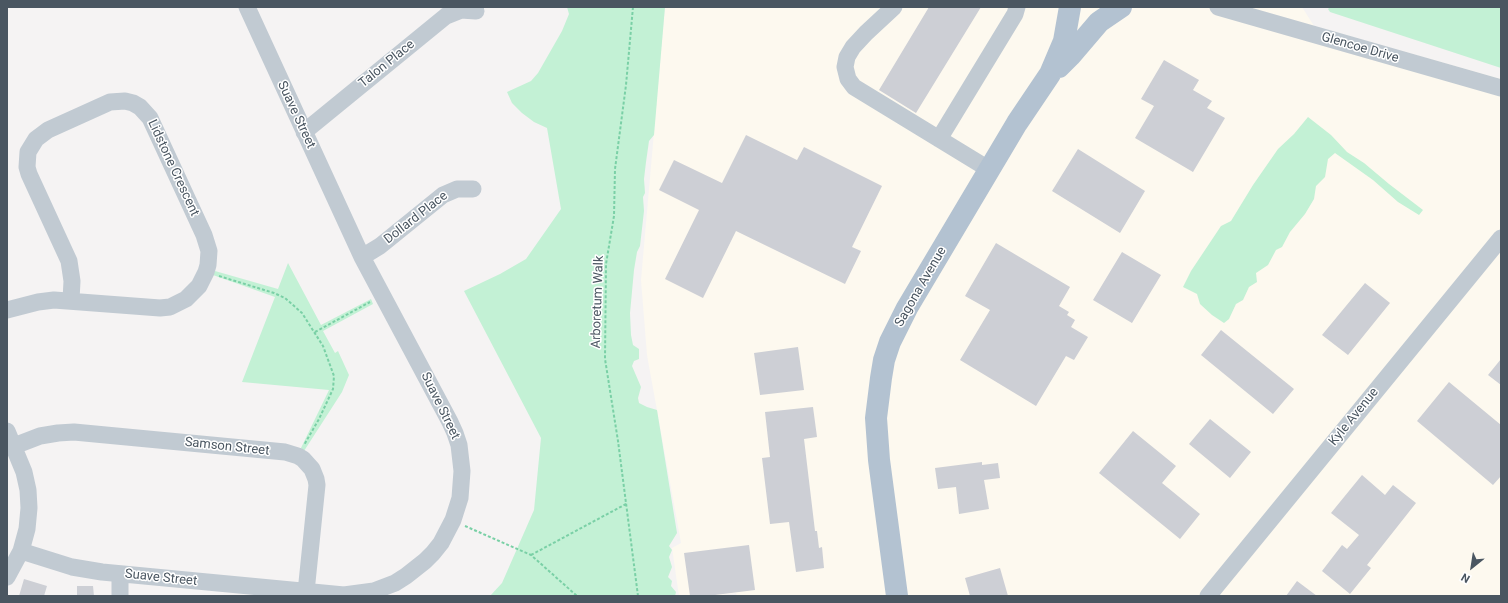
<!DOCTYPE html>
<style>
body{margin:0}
#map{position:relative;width:1508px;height:603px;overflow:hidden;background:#f5f3f3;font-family:Roboto,sans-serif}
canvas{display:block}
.frame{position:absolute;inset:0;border:8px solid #4a5661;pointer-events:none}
.north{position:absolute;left:1452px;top:547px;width:40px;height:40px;-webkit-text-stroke:3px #fff;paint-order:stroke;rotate:210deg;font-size:11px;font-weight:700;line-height:16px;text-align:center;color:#4a5661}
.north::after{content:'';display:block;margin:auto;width:14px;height:18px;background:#4a5661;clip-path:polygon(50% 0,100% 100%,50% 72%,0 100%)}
</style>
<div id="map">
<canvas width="1508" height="603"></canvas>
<div class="frame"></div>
<div class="north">N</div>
</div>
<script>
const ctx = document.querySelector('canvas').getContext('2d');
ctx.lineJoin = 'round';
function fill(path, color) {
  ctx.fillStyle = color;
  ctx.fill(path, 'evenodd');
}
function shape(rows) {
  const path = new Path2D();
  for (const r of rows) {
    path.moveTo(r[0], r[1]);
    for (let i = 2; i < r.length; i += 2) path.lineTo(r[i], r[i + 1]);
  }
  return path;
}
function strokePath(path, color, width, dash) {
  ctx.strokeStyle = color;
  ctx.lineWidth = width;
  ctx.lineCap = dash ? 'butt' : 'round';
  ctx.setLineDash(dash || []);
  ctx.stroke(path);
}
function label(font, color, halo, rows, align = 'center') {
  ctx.font = font + ' Roboto,sans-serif';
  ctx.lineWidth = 3;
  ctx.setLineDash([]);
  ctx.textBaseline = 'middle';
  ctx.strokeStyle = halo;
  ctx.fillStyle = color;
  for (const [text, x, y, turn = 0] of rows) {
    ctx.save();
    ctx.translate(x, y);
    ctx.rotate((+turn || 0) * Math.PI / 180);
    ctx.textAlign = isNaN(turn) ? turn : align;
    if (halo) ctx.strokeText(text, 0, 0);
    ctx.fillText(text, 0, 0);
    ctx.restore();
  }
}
fill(shape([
 [665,7,1302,7,1314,26,1501,79,1501,596,737,596,736,593,713,596,679,596,672,548,681,543,647,355,641,280]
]), '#fdf9ef');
fill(shape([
 [567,7,665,7,654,135,649,141,646,162,644,179,645,193,643,197,644,211,640,246,637,252,634,270,630,313,631,335,633,345,639,349,639,359,634,361,632,366,641,387,638,398,639,403,647,407,657,410,677,533,669,546,672,550,669,557,672,567,668,577,672,581,671,586,676,592,675,596,490,596,502,583,534,510,541,438,464,291,500,274,526,259,561,209,547,128,534,122,522,113,512,103,507,92,531,81,538,73,562,31,569,14],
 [1330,7,1501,7,1501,68,1330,12,1328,9],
 [1308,117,1331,135,1347,152,1364,163,1389,184,1423,210,1419,215,1398,202,1373,180,1335,153,1328,159,1325,177,1316,186,1314,199,1305,214,1290,232,1282,247,1276,250,1268,265,1256,273,1257,282,1249,287,1243,300,1236,304,1229,319,1224,323,1212,315,1200,304,1197,294,1183,287,1191,271,1221,226,1231,221,1253,185,1278,149,1294,134],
 [288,263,321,325,371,299,373,304,323,331,335,353,338,351,349,375,342,392,304,451,301,448,329,390,242,382,275,297,213,275,215,271,278,289]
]), '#c3f1d5');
fill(shape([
 [929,7,981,7,916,113,879,90],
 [1164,60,1199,80,1193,90,1212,101,1207,108,1225,118,1193,172,1135,138,1154,106,1141,99],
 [746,135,797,160,804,147,882,186,852,247,861,251,845,284,736,231,703,298,665,279,699,210,659,190,674,160,722,183],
 [1078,149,1145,191,1120,233,1052,191],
 [996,243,1070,287,1059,306,1069,312,1067,315,1075,320,1071,327,1088,337,1074,360,1066,356,1036,406,960,360,990,310,965,296],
 [1122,252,1161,275,1132,323,1093,300],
 [1365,283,1390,303,1348,355,1322,335],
 [1221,330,1294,389,1273,414,1201,355],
 [798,347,804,390,760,395,754,353],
 [1501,359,1501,385,1488,375],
 [1449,382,1501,425,1501,476,1493,485,1417,421],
 [813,407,817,437,804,439,815,531,817,531,819,548,822,547,824,568,796,572,789,522,770,524,762,458,770,457,765,412],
 [1210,419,1251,452,1230,478,1189,444],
 [1133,431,1176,466,1162,483,1200,514,1180,539,1099,473],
 [982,462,982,465,998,463,1000,478,984,480,989,509,959,514,956,487,938,489,935,468],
 [1362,475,1385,495,1393,485,1416,503,1367,565,1371,568,1350,594,1322,571,1342,545,1347,549,1359,535,1331,513],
 [749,545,755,590,707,596,690,596,684,553],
 [1000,568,1008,596,970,596,965,578],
 [24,579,47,586,44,596,19,596],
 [1297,581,1317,596,1286,596],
 [77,586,93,586,94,596,77,596]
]), '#cdcfd5');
strokePath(shape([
 [633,7,626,85,615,169,614,216,606,264,605,359,618,441,638,596],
 [219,276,274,293,285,298,302,313,323,346,334,376,333,389,319,419,304,445],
 [315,332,370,302],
 [465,526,531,555,577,596],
 [531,555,626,504]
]), '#7ad0a6', 2, [3, 2]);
strokePath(shape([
 [894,7,866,33,853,47,847,57,845,67,848,79,854,87,990,170],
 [1218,7,1501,88],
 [304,132,446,16,461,10,476,11],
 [939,139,1015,14,1017,7],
 [362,257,380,246,443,195,457,189,473,189],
 [7,310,38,302,54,300,160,308,170,307,186,299,199,286,206,272,208,265,209,251,204,235,150,118,140,107,133,103,125,101,110,102,48,130,36,139,28,152,27,167,29,174,69,261,72,281,71,300],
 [7,431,24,472,28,490,29,508,27,529,21,551,7,577],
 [14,446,40,436,58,433,74,432,285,452,298,456,303,459,312,469,316,479,317,485,306,592],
 [21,551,72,567,102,572,344,595,374,591,395,583,406,576,425,561,433,553,441,543,453,520,460,498,462,471,459,445,455,433,450,422,362,257,247,7],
 [120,596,120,574],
 [1208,596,1501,238]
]), '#c1cad2', 17);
strokePath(shape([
 [1059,67,1070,56,1099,22,1121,7],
 [897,596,879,460,876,418,881,378,884,360,890,342,907,308,1017,123,1050,74,1064,41,1070,7]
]), '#b3c2d1', 22);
label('13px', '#4a5661', '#fff', [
 ["Glencoe Drive",1360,48,16],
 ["Talon Place",387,64,-39],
 ["Suave Street",296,115,65],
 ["Lidstone Crescent",173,168,65],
 ["Dollard Place",416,218,-38],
 ["Sagona Avenue",921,287,-60],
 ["Arboretum Walk",598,302,-88],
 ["Suave Street",440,406,64],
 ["Kyle Avenue",1354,417,-51],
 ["Samson Street",227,447,6],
 ["Suave Street",161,578,6]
]);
</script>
